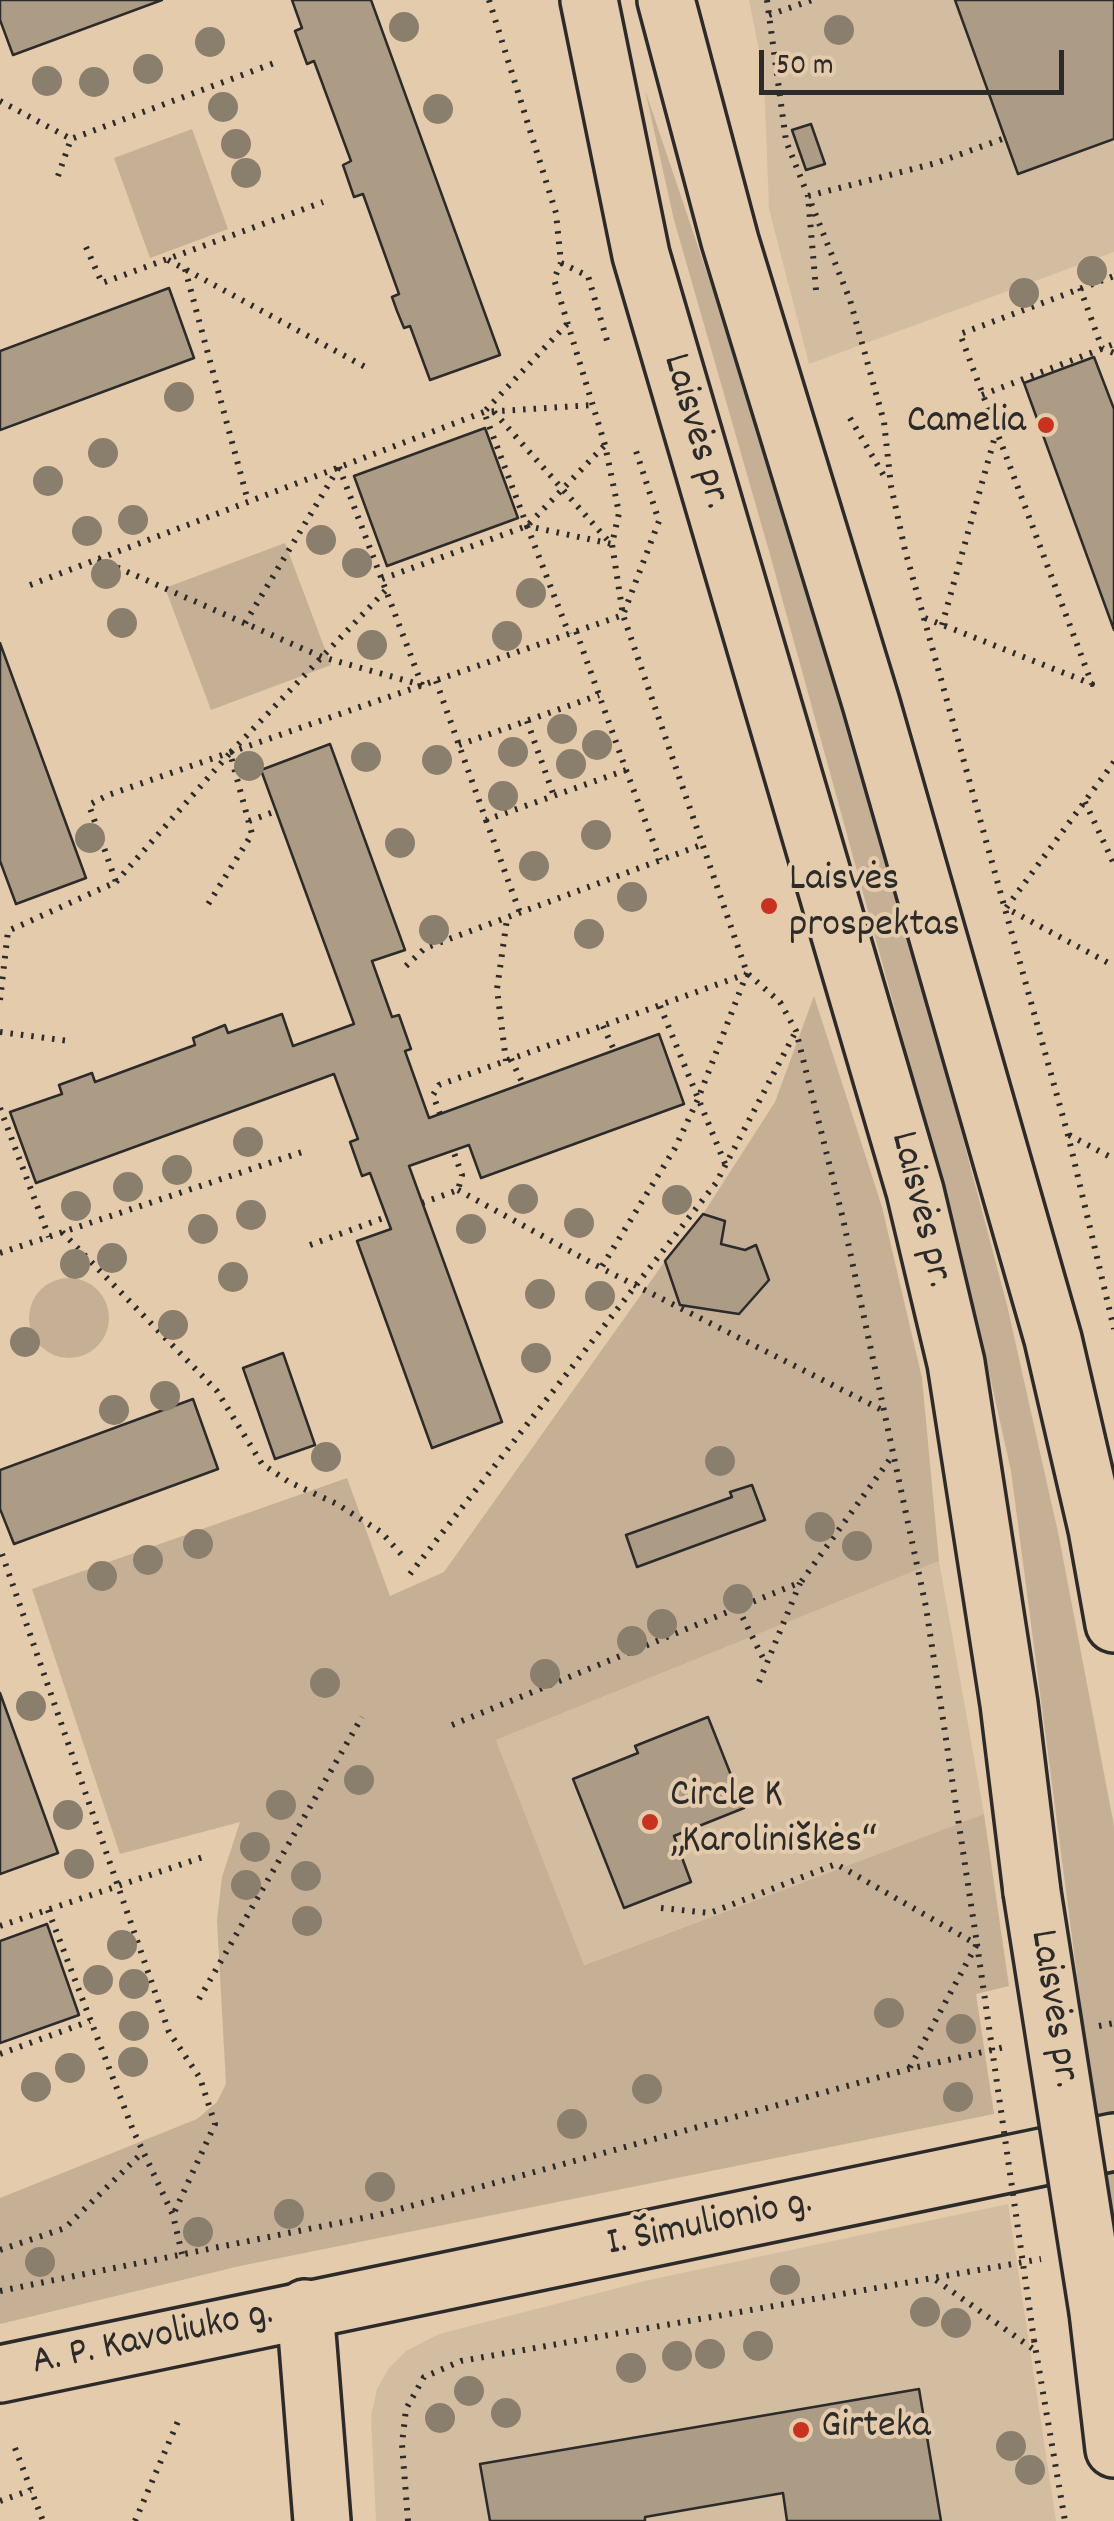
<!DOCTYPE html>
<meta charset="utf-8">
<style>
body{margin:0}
#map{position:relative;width:1114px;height:2521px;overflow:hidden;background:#e3cbab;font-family:Dekko,sans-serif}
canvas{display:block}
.scale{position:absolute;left:759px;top:50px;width:305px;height:45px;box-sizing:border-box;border:5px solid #2b2b2b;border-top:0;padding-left:12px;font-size:30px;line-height:35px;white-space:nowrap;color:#2b2b2b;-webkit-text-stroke:8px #e3cbab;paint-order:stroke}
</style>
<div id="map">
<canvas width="1114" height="2521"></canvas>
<div class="scale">50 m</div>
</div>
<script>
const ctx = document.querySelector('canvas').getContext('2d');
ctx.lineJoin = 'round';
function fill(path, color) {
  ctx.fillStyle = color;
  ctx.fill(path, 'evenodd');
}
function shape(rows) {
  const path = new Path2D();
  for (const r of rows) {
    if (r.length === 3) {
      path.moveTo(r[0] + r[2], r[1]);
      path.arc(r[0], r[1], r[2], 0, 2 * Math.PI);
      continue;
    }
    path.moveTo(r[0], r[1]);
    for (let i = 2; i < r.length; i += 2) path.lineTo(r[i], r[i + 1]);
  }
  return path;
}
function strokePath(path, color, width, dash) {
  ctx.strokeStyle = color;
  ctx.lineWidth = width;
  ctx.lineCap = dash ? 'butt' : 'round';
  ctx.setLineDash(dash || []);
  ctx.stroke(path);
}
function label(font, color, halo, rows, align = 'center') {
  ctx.font = font + ' Dekko,sans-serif';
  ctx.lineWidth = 8;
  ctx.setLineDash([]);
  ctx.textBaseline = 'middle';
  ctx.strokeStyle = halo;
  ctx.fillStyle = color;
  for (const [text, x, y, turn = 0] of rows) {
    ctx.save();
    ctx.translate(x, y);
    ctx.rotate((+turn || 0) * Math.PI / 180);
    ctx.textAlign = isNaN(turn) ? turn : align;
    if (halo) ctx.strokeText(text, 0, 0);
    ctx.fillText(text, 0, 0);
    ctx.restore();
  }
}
fill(shape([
 [749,0,1114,0,1114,252,809,364,769,209,764,76],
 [939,1561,984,1814,583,1965,496,1740],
 [1008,2204,1056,2521,376,2521,371,2416,377,2389,389,2368,406,2351,439,2334,649,2280]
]), '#d3bda0');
fill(shape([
 [645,90,714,294,830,669,922,984,1007,1305,1059,1537,1114,1826,1114,2258,1011,1471,978,1322,904,1042,769,551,674,220],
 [192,129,228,229,150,258,114,158],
 [285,543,331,665,211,710,165,588],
 [814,996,882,1207,922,1378,939,1561,496,1740,584,1965,984,1814,1009,1986,976,1994,994,2114,240,2266,0,2324,0,2198,197,2119,217,2102,226,2084,217,1920,222,1877,240,1822,120,1854,32,1589,347,1478,390,1596,444,1572,665,1261,703,1214,775,1102],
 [69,1318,40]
]), '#c5b096');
const building = shape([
 [0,0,162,0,13,55,0,20,0,0],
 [292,0,371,0,500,355,430,380,410,326,404,328,397,311,392,297,399,294,363,194,354,197,343,165,351,161,314,61,307,64,295,31,302,28,292,0],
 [955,0,1114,0,1114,139,1018,174,955,0],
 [811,124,825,164,806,170,792,130,811,124],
 [169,288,194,358,0,430,0,351,169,288],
 [1094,357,1114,409,1114,630,1024,383,1094,357],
 [485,428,518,518,387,566,354,476,485,428],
 [0,643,86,878,16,904,0,861,0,643],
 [330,744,405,950,372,961,392,1017,399,1015,411,1049,405,1051,429,1118,659,1034,684,1104,481,1178,469,1145,409,1166,502,1422,432,1448,357,1241,391,1229,370,1173,362,1176,350,1142,358,1139,334,1074,36,1183,10,1112,62,1094,59,1085,92,1073,95,1082,195,1045,193,1038,225,1025,228,1033,282,1014,293,1046,354,1024,261,770,330,744],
 [703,1214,725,1221,721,1244,745,1250,756,1245,769,1280,739,1314,680,1305,665,1261,703,1214],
 [283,1353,315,1445,275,1459,243,1368,283,1353],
 [193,1399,218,1469,14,1544,0,1509,0,1470,193,1399],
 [752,1485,765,1520,637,1567,626,1535,732,1497,730,1492,752,1485],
 [0,1693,58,1853,0,1874,0,1693],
 [708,1717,744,1808,674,1836,691,1882,624,1908,573,1779,638,1753,635,1746,708,1717],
 [47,1924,79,2015,0,2043,0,1941,47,1924],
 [919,2389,941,2521,787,2521,783,2493,645,2517,645,2521,490,2521,480,2464,919,2389]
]);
fill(building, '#ad9c85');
strokePath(building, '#2b2b2b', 2.5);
const minor = shape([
 [0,2374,1114,2142]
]);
const major = shape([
 [589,0,641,255,915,1191,956,1363,1009,1704,1032,1892],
 [666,0,730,241,871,703,1053,1339,1097,1529,1114,1624],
 [305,2308,322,2521],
 [1098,2312,1114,2449]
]);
strokePath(minor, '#2b2b2b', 62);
strokePath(major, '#2b2b2b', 62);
strokePath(shape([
 [489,0,556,213,561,263,554,279,605,445,619,513,612,544,623,615,747,973,780,1002,796,1031,843,1219,926,1607,977,1944,909,2069],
 [767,0,786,141,850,300,884,422,891,486,905,550,1068,1135,1114,1329],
 [769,15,812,0],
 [0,101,71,139],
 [58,176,71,139,277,62],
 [86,247,102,283,323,202],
 [168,260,369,369],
 [561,263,588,276,608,344],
 [185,269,248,501],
 [1080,288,1102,348,1114,353],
 [816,290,808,196,936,163,1005,138],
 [567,324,484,412,527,526,612,544],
 [982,395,1114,344],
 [494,412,611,544],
 [850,418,887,481],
 [339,467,422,685],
 [527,526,569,634],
 [98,559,322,657,422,685],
 [382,579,527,526,605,445],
 [30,585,484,412,593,405],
 [925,618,1092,684,960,334,1114,276],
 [245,623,339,467],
 [942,625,996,433],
 [436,681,486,820,626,770,576,631],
 [527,721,554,796],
 [459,745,599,695],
 [231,752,386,590],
 [1114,762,1006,908,1114,966],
 [626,770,660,860],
 [1085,802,1114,864],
 [486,820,520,913],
 [249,821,276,811],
 [116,882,230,753,252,834,207,906],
 [406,966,425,948,701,845],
 [747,973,698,1099,675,1148,601,1268,884,1411],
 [0,1000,8,931,116,882,89,805,108,795,623,615,659,521,635,448],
 [660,1006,726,1166],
 [603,1026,614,1050],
 [0,1032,69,1041],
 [511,1059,523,1084],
 [506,1061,497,989,507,919],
 [0,1108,49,1237],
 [440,1114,433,1095,439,1085,746,974],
 [1069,1135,1114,1159],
 [458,1190,601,1268],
 [422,1203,458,1190,462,1175,453,1150],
 [62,1232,217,1391,262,1464,289,1482,337,1504,381,1532,402,1555],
 [310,1245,386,1217],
 [0,1253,305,1151],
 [2,1554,169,2032,200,2078,215,2124,173,2215],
 [410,1574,716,1183,796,1031],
 [738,1608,766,1664],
 [759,1682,800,1583],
 [452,1725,801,1582,893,1455],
 [661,1908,710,1913,836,1864,976,1944],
 [48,1910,133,2130,173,2215,182,2254],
 [0,1926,206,1856],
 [199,1999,362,1717],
 [1099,2026,1114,2023],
 [0,2054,90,2021],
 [0,2250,65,2228,143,2152],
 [936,2280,1036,2351],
 [0,2291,378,2215,909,2069,1009,2046],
 [1034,2340,1065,2521],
 [15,2448,43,2521],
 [0,2501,31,2490],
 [135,2521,179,2419],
 [408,2521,402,2444,406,2409,424,2377,461,2361,1041,2259]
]), '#2b2b2b', 6, [2.5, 8]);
strokePath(minor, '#e3cbab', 55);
strokePath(major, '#e3cbab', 55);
const majorBridge = shape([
 [1032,1892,1098,2312]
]);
strokePath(majorBridge, '#2b2b2b', 62, []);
strokePath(shape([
 [977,1944,1034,2340]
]), '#2b2b2b', 6, [2.5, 8]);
strokePath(majorBridge, '#e3cbab', 55);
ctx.fillStyle = '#8a7e6d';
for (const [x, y] of [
 [404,27],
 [839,30],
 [210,42],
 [148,69],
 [47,81],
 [94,82],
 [223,107],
 [438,109],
 [236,144],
 [246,173],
 [1092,271],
 [1024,293],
 [179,397],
 [103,453],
 [48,481],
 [133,520],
 [87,531],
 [321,540],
 [357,563],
 [106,574],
 [531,593],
 [122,623],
 [507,636],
 [372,645],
 [562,729],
 [597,745],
 [513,752],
 [366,757],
 [437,760],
 [571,764],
 [249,766],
 [503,796],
 [596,835],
 [90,838],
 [400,843],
 [534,866],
 [632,897],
 [434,930],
 [589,934],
 [248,1142],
 [177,1170],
 [128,1187],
 [523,1199],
 [677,1200],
 [76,1206],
 [251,1215],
 [579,1223],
 [203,1229],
 [471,1229],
 [112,1258],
 [75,1264],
 [233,1277],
 [540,1294],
 [600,1296],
 [173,1325],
 [25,1342],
 [536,1358],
 [165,1396],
 [114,1410],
 [326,1457],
 [720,1461],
 [820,1527],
 [198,1544],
 [857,1546],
 [148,1560],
 [102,1576],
 [738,1599],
 [662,1624],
 [632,1641],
 [545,1674],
 [325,1683],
 [31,1706],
 [359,1780],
 [281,1805],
 [68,1815],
 [255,1847],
 [79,1864],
 [306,1876],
 [246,1885],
 [307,1921],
 [122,1945],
 [98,1980],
 [134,1984],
 [889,2013],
 [134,2026],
 [961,2029],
 [133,2062],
 [70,2068],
 [36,2087],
 [647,2089],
 [958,2097],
 [572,2124],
 [380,2187],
 [289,2214],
 [198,2232],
 [40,2262],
 [785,2280],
 [925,2312],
 [956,2323],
 [758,2346],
 [710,2354],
 [677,2356],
 [631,2368],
 [469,2391],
 [506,2413],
 [440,2418],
 [1011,2446],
 [1030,2470]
]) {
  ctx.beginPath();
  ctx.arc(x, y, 15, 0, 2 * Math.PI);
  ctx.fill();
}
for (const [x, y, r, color] of [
 [1046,425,10,"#c8321e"],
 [769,906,10,"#c8321e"],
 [650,1822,10,"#c8321e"],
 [801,2430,10,"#c8321e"]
]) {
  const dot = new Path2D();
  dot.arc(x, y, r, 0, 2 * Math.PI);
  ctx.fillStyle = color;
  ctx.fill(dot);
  strokePath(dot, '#e3cbab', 4);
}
label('40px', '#2b2b2b', '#e3cbab', [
 ["Camelia",1026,425,"right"],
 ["Laisvės",789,883],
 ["prospektas",789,929],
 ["Circle K",670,1799],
 ["„Karoliniškės“",670,1845],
 ["Girteka",821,2430]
], 'left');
label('40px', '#2b2b2b', '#e3cbab', [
 ["Laisvės pr.",693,432,74],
 ["Laisvės pr.",918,1210,76],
 ["Laisvės pr.",1051,2009,81],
 ["I. Šimulionio g.",710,2226,-12],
 ["A. P. Kavoliuko g.",153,2341,-12]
]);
</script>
